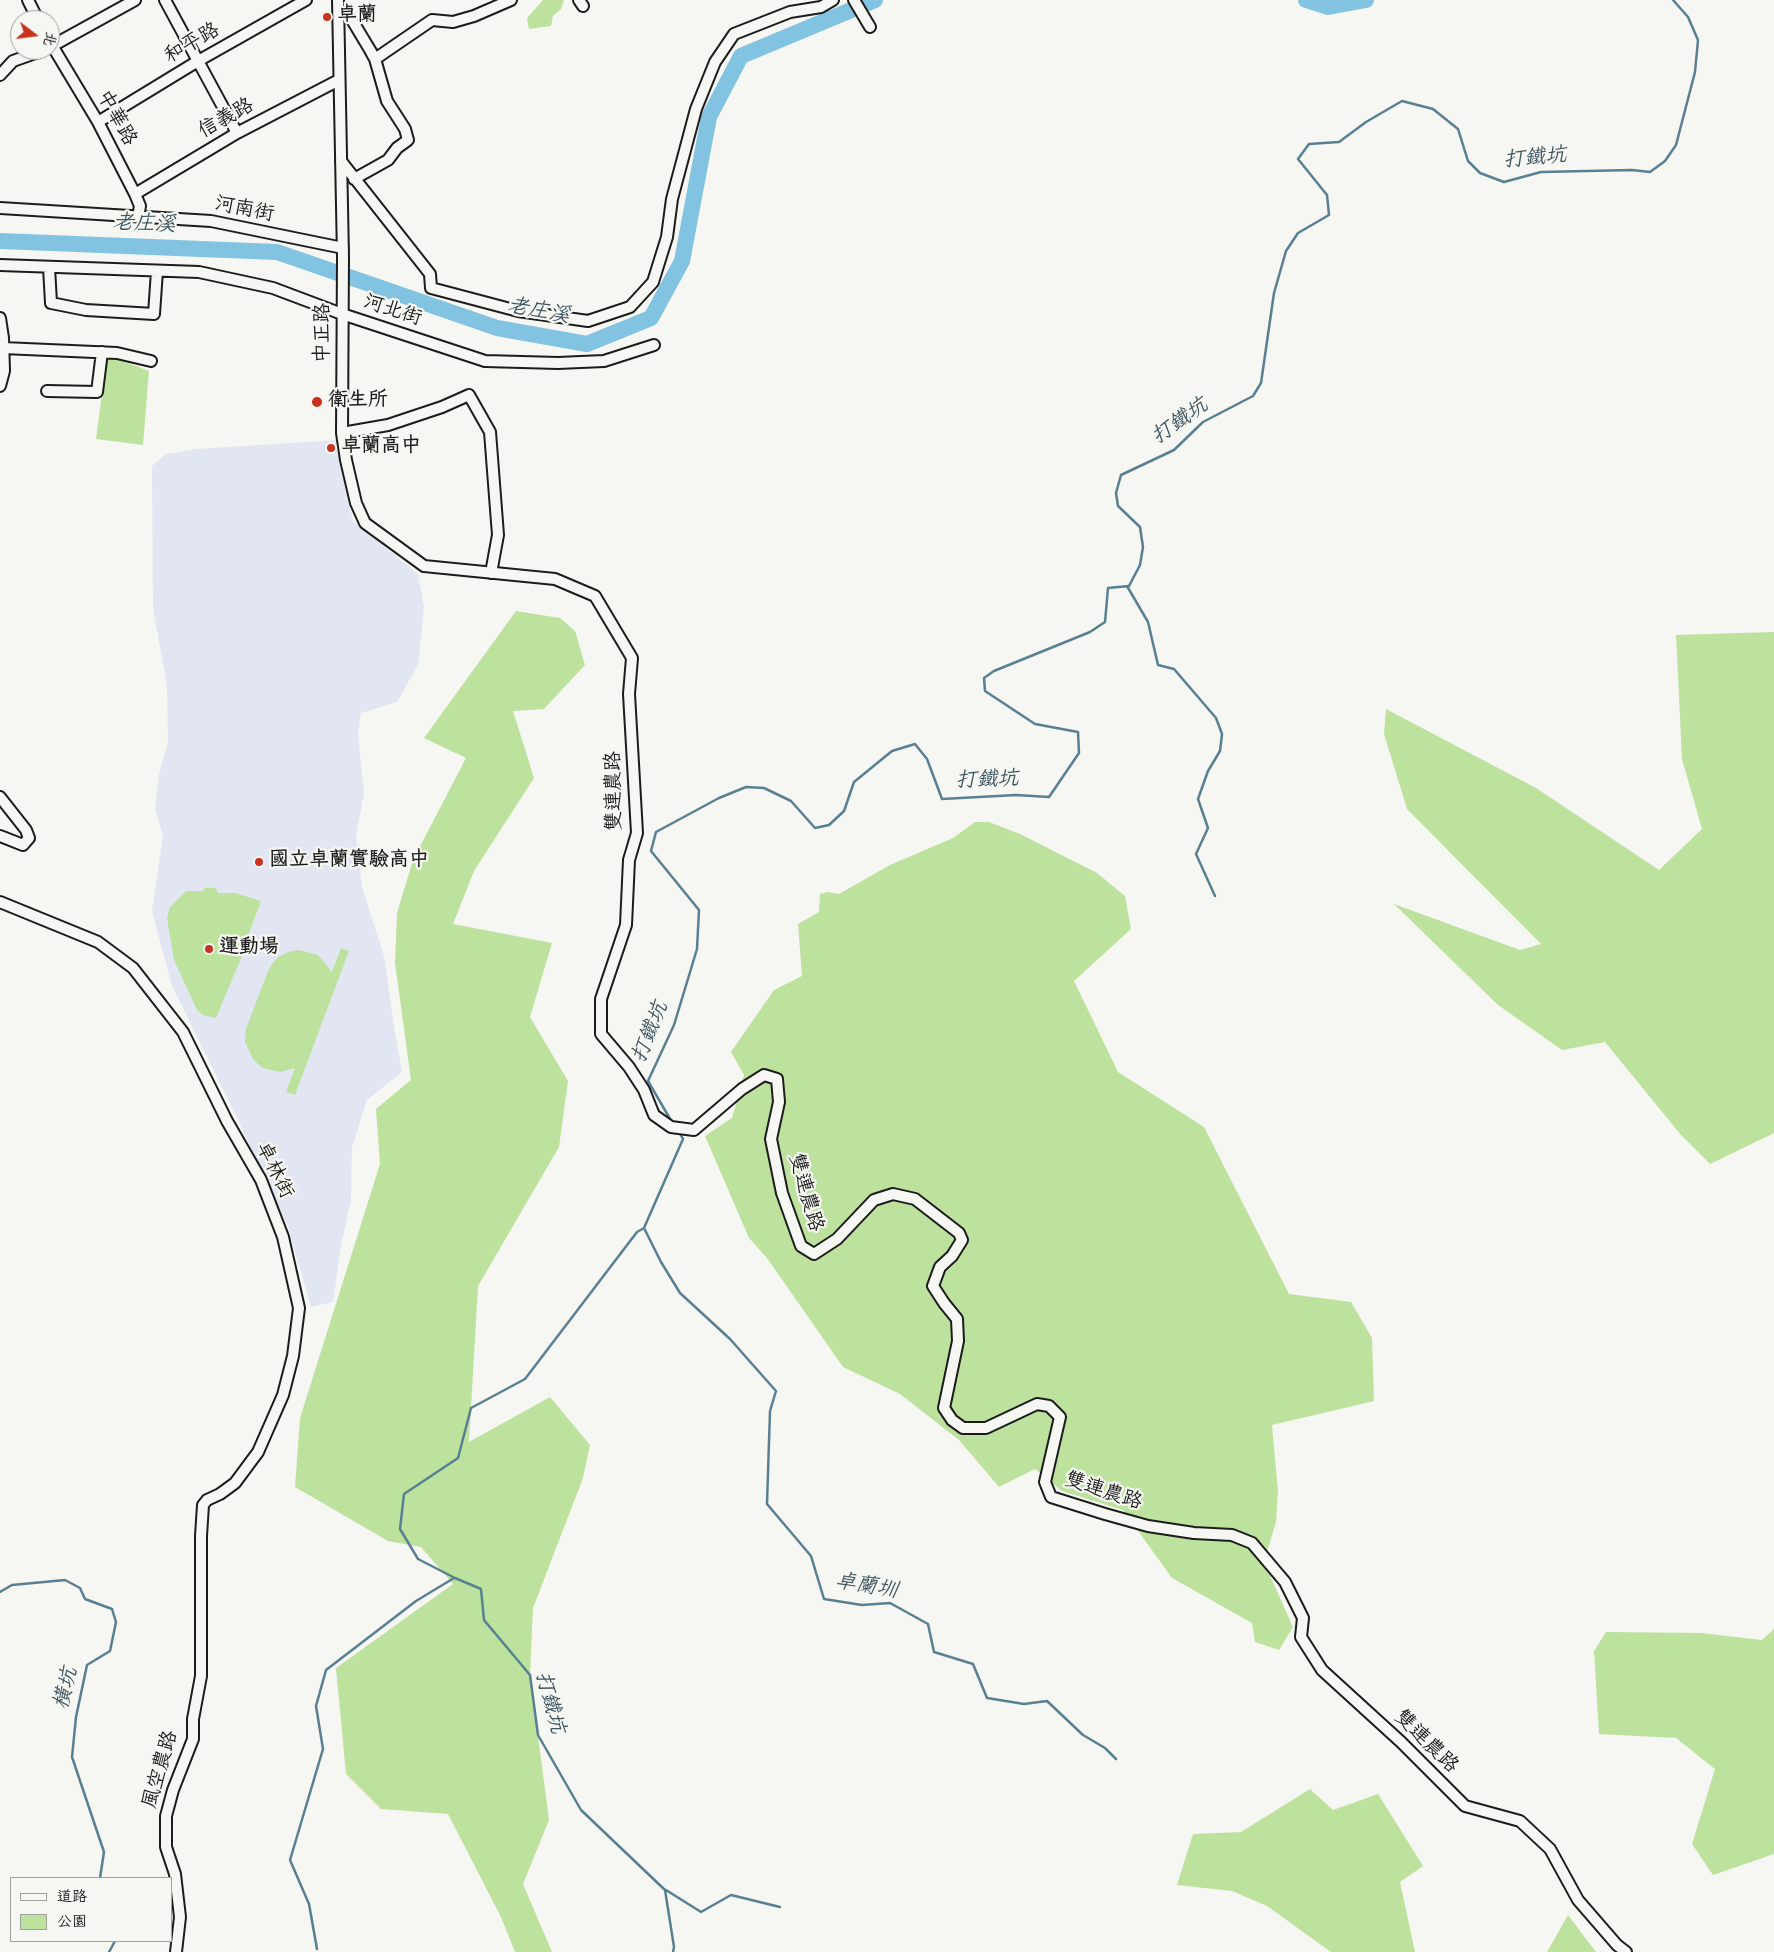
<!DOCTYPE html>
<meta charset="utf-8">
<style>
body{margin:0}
#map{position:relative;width:1774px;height:1952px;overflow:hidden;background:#f6f6f2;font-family:"Indie Flower","LXGW WenKai TC",sans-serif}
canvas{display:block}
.legend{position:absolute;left:10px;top:1877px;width:162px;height:65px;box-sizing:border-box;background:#f6f6f2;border:1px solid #9f9f9c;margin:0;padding:6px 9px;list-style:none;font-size:15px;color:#1c1c1c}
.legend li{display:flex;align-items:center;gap:10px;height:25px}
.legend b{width:25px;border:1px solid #9f9f9c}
.north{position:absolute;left:10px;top:10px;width:50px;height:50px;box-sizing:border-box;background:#f6f6f2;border:1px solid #9f9f9c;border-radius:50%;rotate:105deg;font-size:14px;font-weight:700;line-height:20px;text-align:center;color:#1c1c1c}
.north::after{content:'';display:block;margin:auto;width:18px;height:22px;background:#c8321e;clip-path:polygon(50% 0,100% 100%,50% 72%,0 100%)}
</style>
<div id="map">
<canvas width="1774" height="1952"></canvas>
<ul class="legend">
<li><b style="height:6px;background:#f6f6f2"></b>道路</li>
<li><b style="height:14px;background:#bde29d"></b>公園</li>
</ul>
<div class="north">北</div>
</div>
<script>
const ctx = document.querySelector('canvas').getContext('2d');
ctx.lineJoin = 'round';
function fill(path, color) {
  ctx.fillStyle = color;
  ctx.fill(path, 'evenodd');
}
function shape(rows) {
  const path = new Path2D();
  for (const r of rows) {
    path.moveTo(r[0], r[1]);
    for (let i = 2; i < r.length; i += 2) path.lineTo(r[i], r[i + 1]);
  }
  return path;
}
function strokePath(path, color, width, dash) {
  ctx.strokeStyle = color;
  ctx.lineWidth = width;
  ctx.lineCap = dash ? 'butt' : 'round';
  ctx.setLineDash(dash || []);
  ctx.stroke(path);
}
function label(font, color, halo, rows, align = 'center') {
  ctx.font = font + ' "Indie Flower","LXGW WenKai TC",sans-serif';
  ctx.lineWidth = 4.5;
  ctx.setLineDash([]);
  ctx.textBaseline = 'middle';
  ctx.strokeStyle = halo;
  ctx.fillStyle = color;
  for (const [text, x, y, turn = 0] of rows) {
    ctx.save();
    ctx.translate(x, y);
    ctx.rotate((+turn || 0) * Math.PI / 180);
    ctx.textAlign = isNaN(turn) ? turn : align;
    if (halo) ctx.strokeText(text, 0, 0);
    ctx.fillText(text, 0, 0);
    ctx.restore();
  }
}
fill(shape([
 [338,440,342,472,353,521,418,574,424,607,418,665,397,702,361,713,358,733,364,794,356,835,362,887,384,956,394,1027,402,1072,367,1100,352,1147,351,1199,341,1246,333,1302,311,1307,288,1227,238,1120,172,986,152,911,163,836,155,809,159,775,168,741,167,686,153,608,152,466,166,454,197,449]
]), '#e2e6f2');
fill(shape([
 [543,0,564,0,561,9,553,16,551,26,529,29,527,18],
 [107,355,149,371,143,445,96,439],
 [516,611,560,618,575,631,585,665,544,709,513,711,534,778,474,871,453,924,552,943,530,1017,568,1081,559,1147,478,1286,469,1442,550,1397,590,1445,583,1478,533,1608,530,1675,549,1820,523,1884,552,1952,515,1952,501,1917,448,1814,381,1809,346,1774,336,1668,453,1584,421,1547,388,1541,295,1487,300,1418,380,1164,376,1109,411,1080,395,963,397,913,413,860,466,758,424,738],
 [1774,632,1774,1133,1710,1164,1681,1135,1605,1042,1562,1050,1498,1005,1394,904,1520,950,1541,944,1407,809,1384,734,1386,709,1536,788,1659,870,1702,829,1682,759,1676,635],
 [975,822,989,822,1020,834,1097,873,1125,896,1131,929,1074,981,1118,1072,1204,1127,1289,1294,1351,1302,1372,1338,1374,1401,1272,1425,1278,1492,1276,1522,1264,1562,1293,1627,1279,1650,1255,1642,1252,1623,1172,1578,1123,1510,1062,1491,1035,1469,999,1487,959,1440,900,1394,843,1367,767,1258,749,1238,705,1136,732,1118,744,1075,731,1052,774,990,802,976,798,924,819,912,820,894,828,892,839,894,890,865,953,838],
 [204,888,216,888,218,893,235,893,261,901,248,936,250,937,216,1018,203,1015,197,1010,174,960,167,918,170,907,186,891,203,891],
 [341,948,349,951,295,1095,286,1092,295,1068,280,1072,262,1068,253,1059,245,1042,246,1029,268,971,272,964,278,957,288,952,299,950,318,955,332,972],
 [1774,1629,1774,1854,1713,1875,1692,1844,1715,1769,1676,1738,1599,1734,1594,1651,1606,1632,1701,1633,1762,1640],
 [1310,1789,1333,1810,1378,1794,1423,1866,1400,1882,1415,1952,1331,1952,1267,1906,1232,1891,1177,1885,1193,1834,1241,1832],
 [1568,1915,1596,1952,1547,1952]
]), '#bde29d');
strokePath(shape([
 [1127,586,1148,622,1158,665,1174,669,1216,718,1222,734,1220,751,1208,771,1198,799,1208,828,1196,854,1215,896],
 [673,1124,648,1081,674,1025,697,949,699,910,651,851,656,832,719,798,746,787,764,788,791,801,815,828,829,825,844,811,854,782,892,751,915,744,927,759,942,799,1016,795,1049,797,1079,753,1078,732,1035,724,985,691,984,678,994,671,1090,632,1105,622,1108,588,1129,586,1140,565,1143,547,1140,527,1118,506,1116,493,1121,475,1174,450,1203,422,1253,396,1261,383,1274,293,1286,251,1298,233,1329,215,1327,195,1298,159,1309,144,1339,142,1366,122,1402,101,1433,109,1458,129,1468,161,1480,173,1504,182,1541,172,1632,170,1650,172,1665,161,1676,145,1695,72,1698,40,1688,17,1673,0],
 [644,1228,661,1262,680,1293,730,1339,776,1391,770,1411,767,1504,811,1556,824,1599,862,1605,890,1603,928,1624,934,1652,973,1664,987,1698,1024,1704,1047,1701,1083,1735,1105,1748,1116,1759],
 [0,1592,12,1585,65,1580,80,1588,85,1599,112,1609,116,1622,110,1651,87,1665,76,1717,72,1757,104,1852,100,1878],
 [666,1890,701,1912,731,1895,780,1907],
 [317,1949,309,1904,290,1860,323,1749,316,1706,326,1670,416,1601,454,1578],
 [109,1952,115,1941],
 [673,1952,674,1947,665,1890,581,1810,538,1735,530,1675,484,1620,481,1589,455,1578,418,1559,400,1529,404,1494,458,1458,471,1408,525,1379,637,1232,644,1228,683,1139,678,1130]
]), '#598092', 2.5);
strokePath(shape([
 [1306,0,1328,7,1366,0],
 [0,241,277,252,497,328,587,344,651,318,682,261,709,117,741,56,875,0]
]), '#81c3e1', 16);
const minor = shape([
 [28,0,38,20],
 [165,0,237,133],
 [338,0,343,257,342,433,346,460,356,503,365,523,424,566,555,579,595,596,632,658,629,694,637,833,629,860,626,925,601,999,601,1034,629,1067,644,1090,654,1115,671,1127,694,1130,742,1089,764,1075,777,1079,779,1102,771,1139,782,1193,801,1246,814,1254,837,1239,874,1200,893,1194,915,1199,959,1233,962,1240,952,1256,940,1267,933,1286,944,1303,957,1319,958,1341,944,1408,952,1420,963,1428,986,1428,1037,1404,1049,1406,1060,1417,1045,1482,1051,1497,1105,1514,1148,1526,1194,1533,1232,1535,1252,1543,1285,1582,1303,1618,1301,1637,1322,1670,1401,1742,1465,1806,1520,1821,1550,1849,1578,1900,1617,1945,1626,1952],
 [579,0,583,6],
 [854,0,870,27],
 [339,12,344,13,352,20,370,50,375,59,387,101,405,129,408,140,397,148,388,160,354,179],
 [50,42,98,122,135,194,140,206,138,217],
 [50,47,135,0],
 [375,59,432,20,453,22,474,16,511,0],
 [0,75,13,61,44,50],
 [98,122,198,61,306,0],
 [341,161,430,274,431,288,518,311,588,321,630,307,653,282,667,237,672,199,696,109,715,62,734,34,790,12,821,7,833,0],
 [135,194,237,133,339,80],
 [0,208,211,221,343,248],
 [0,265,199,272,273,288,342,314,485,361,558,363,604,361,654,345],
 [49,267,51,303,86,310,154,314,157,271],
 [0,318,3,338,4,371,0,386],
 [3,348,117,353,151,361],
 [47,391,97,392,102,352],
 [342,433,388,425,442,407,469,395,490,432,498,535,491,573],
 [0,797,26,830,29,838,23,845,0,836],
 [0,902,98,942,133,968,183,1032,227,1121,261,1180,283,1237,299,1308,293,1356,283,1395,258,1452,235,1483,220,1494,207,1500,203,1505,201,1536,201,1676,193,1719,193,1739,173,1790,166,1816,166,1847,175,1874,180,1917,176,1952]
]);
strokePath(minor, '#1c1c1c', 14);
strokePath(minor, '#f6f6f2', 10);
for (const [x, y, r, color] of [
 [327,17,5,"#c8321e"],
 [317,402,6,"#c8321e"],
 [331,448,5,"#c8321e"],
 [259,862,5,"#c8321e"],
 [209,949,5,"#c8321e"]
]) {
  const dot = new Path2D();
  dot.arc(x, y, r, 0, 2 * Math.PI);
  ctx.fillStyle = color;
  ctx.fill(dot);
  strokePath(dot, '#f6f6f2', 2);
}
label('bold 20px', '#1c1c1c', '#f6f6f2', [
 ["卓蘭",337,17],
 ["衛生所",328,402],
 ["卓蘭高中",341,448],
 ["國立卓蘭實驗高中",269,862],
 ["運動場",219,949]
], 'left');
label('20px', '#1c1c1c', '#f6f6f2', [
 ["和平路",193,45,-30],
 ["中華路",115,119,61],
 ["信義路",227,120,-29],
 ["河南街",244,211,11],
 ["河北街",392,312,18],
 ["中正路",325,333,-90],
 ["雙連農路",616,791,-91],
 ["卓林街",273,1171,64],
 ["雙連農路",804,1193,74],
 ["雙連農路",1103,1493,18],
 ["雙連農路",1425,1743,44],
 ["風空農路",162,1770,-74]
]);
label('italic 21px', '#3f5661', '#f6f6f2', [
 ["打鐵坑",1535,160,-5],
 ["老庄溪",144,226,2],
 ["老庄溪",538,313,10],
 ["打鐵坑",1181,423,-35],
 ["打鐵坑",987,782,-2],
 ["打鐵坑",652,1033,-68],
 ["卓蘭圳",866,1588,10],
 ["橫坑",68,1689,-76],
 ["打鐵坑",548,1703,75]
]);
</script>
